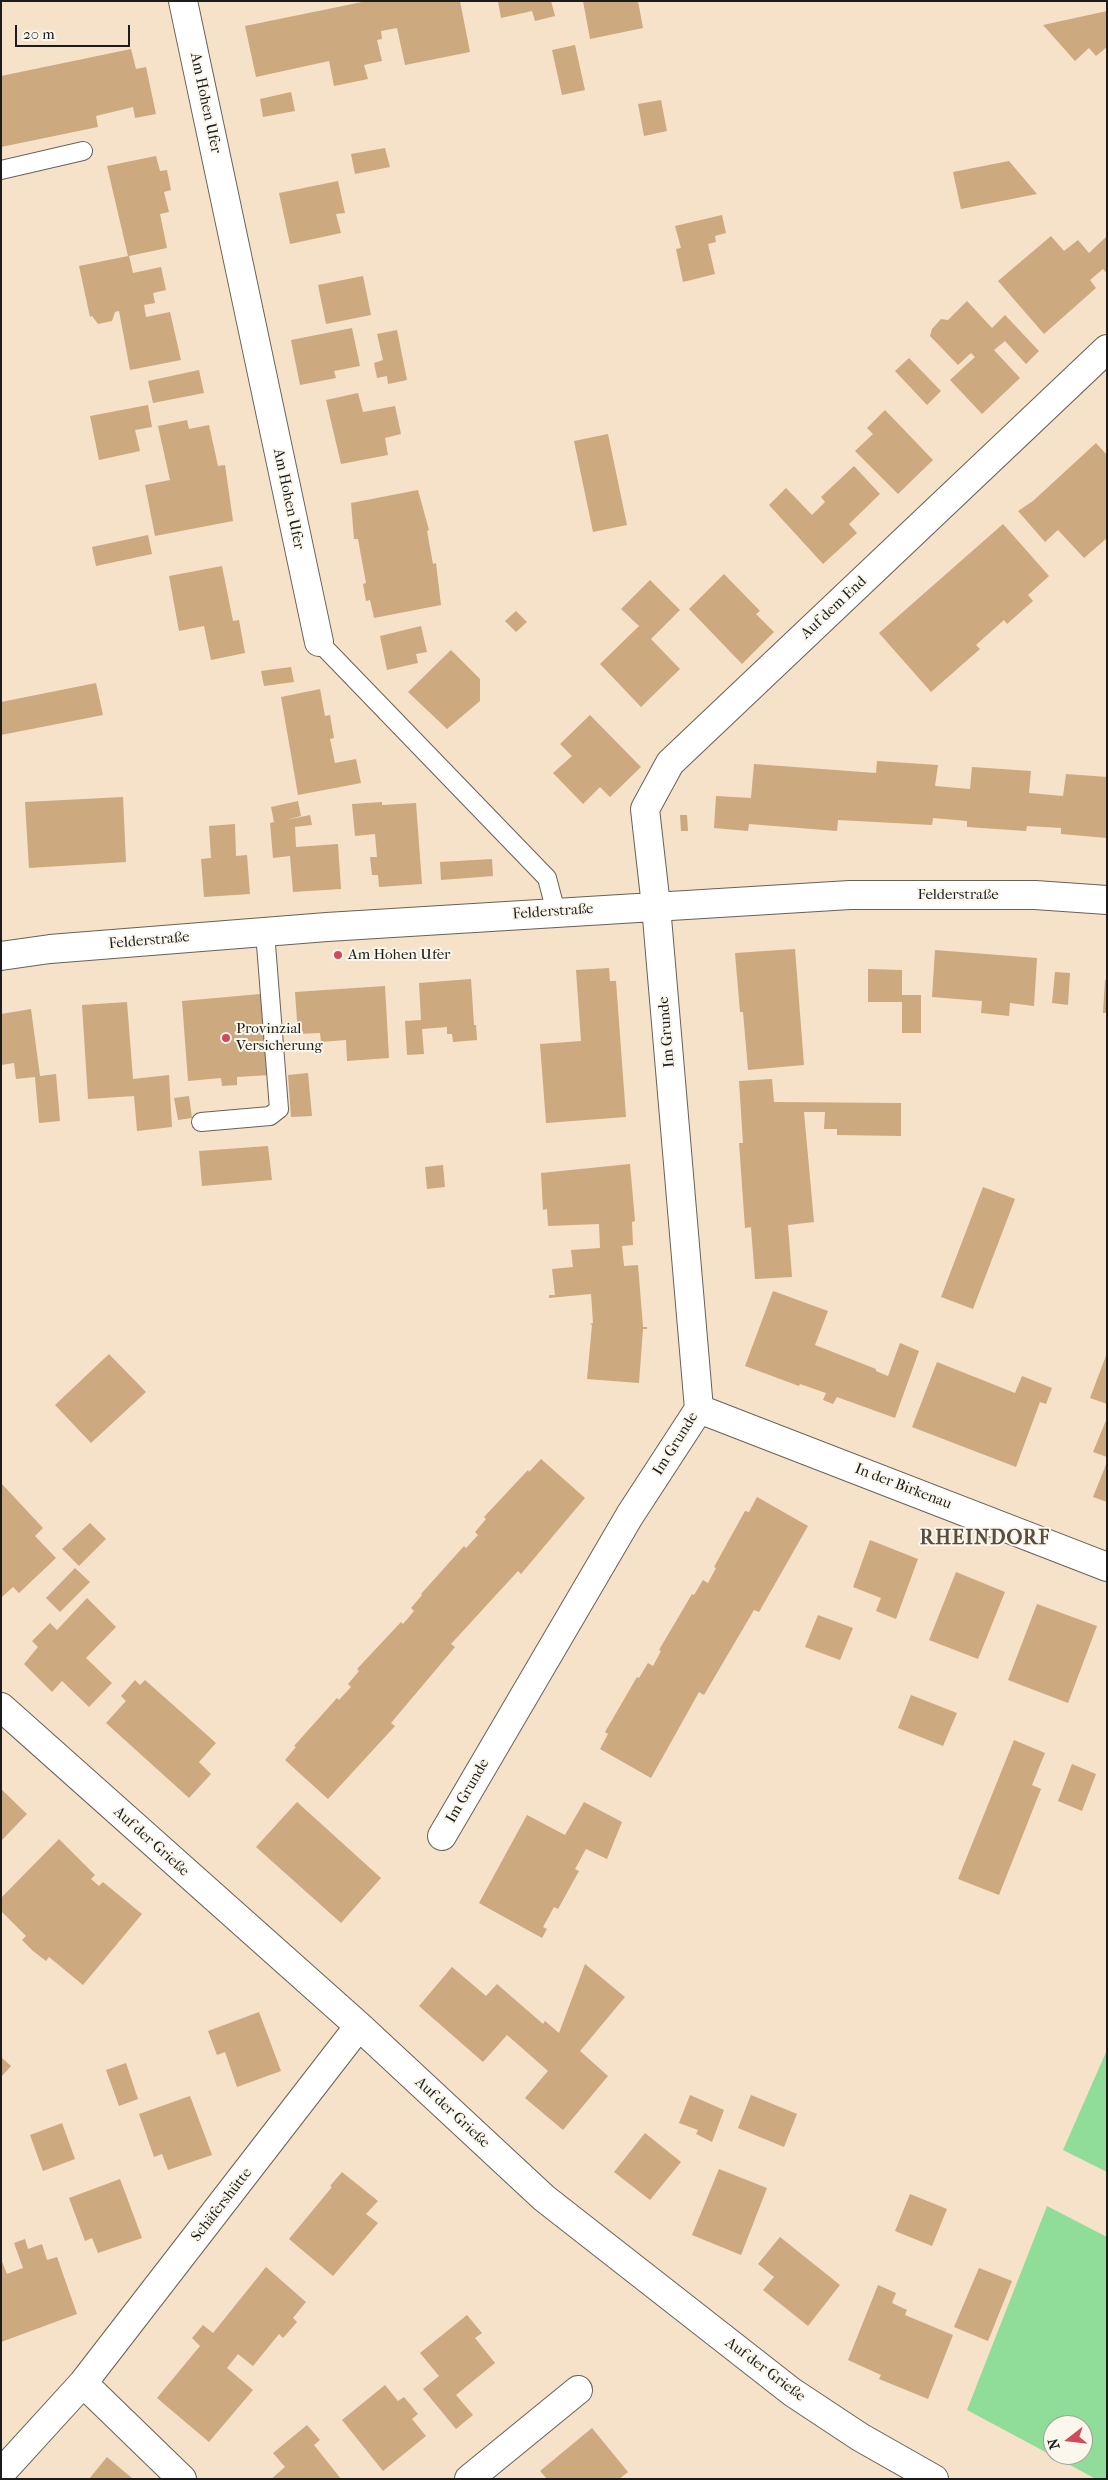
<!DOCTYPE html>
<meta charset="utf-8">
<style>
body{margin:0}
#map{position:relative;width:1108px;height:2480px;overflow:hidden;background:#f5e2c8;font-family:"IM FELL French Canon",serif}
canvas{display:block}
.frame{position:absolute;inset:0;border:2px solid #1c1c1c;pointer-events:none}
.north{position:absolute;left:1043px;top:2415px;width:50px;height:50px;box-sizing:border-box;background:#fbf7ec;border:1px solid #a29f99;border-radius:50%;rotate:254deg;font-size:14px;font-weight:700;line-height:20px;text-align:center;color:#1c1c1c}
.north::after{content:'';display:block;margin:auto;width:18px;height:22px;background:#d1495b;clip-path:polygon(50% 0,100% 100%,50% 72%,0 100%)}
.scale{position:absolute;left:15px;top:25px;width:115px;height:22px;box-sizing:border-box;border:2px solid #1c1c1c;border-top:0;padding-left:6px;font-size:15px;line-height:18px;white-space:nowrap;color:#1c1c1c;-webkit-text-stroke:4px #fbf7ec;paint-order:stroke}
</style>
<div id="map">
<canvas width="1108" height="2480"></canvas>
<div class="frame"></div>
<div class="north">N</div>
<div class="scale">20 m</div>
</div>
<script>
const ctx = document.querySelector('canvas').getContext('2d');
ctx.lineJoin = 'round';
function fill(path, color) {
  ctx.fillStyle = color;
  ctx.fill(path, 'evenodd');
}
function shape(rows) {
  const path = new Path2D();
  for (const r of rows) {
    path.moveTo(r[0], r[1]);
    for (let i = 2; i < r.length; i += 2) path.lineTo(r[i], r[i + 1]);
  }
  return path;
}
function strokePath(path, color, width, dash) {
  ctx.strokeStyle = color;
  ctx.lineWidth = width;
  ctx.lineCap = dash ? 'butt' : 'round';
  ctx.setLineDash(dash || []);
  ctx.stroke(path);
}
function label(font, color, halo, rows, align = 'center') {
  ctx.font = font + ' "IM FELL French Canon",serif';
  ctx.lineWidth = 4;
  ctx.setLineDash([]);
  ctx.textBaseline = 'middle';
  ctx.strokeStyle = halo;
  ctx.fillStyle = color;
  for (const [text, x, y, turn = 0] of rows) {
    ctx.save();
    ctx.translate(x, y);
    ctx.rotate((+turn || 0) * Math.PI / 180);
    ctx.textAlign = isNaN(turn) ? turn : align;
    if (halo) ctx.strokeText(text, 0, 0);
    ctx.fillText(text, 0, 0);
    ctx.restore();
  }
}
fill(shape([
 [1107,2050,1107,2172,1063,2150],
 [1047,2206,1107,2237,1107,2479,1096,2479,967,2410],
 [1053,2425,1083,2425,1083,2455,1053,2455]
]), '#90dc99');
fill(shape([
 [367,1,460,1,470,52,405,65,397,28,381,31,382,39,377,40,382,61,364,65,368,79,334,86,329,61,256,77,245,26],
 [498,1,551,1,555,16,535,21,532,11,501,18],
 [583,1,638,1,643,28,590,39],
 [1107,11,1107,47,1096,56,1089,48,1075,61,1043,25],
 [575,45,585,90,562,95,552,50],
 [131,49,136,69,146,67,156,114,135,118,133,107,96,116,98,127,1,147,1,76],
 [291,92,295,111,263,117,260,99],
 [661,100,667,131,644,136,638,104],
 [385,148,390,167,355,174,351,154],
 [156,156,160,171,167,170,171,190,164,192,169,212,160,214,167,248,129,256,133,273,161,267,166,290,153,293,155,303,144,305,146,317,170,312,181,360,130,370,119,311,115,312,112,321,98,324,92,316,90,317,79,266,128,256,107,166],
 [1009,161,1037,194,961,209,953,172],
 [338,181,345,213,336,214,341,233,290,244,279,193],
 [722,215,726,233,715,236,716,242,708,244,715,274,683,282,676,249,681,248,675,226],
 [1051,236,1064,251,1078,240,1089,253,1107,236,1107,274,1103,269,1090,280,1096,288,1044,334,998,281],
 [363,276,371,315,326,324,318,285],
 [967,301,992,328,1005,315,1039,351,1026,364,1005,341,994,350,1020,378,982,414,950,380,975,357,971,353,958,365,930,336,932,329,941,319,948,320],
 [352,328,360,366,334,371,336,378,300,385,291,340],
 [397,330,407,380,388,384,387,376,377,378,374,363,383,360,377,334],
 [909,358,941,391,927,405,895,371],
 [199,370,204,393,153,403,148,381],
 [358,393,363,412,395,406,401,434,385,438,388,455,341,464,326,400],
 [148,405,152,427,135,430,140,451,99,460,90,416],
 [885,410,933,460,898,494,855,451,873,434,867,428],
 [187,420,189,429,209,425,218,466,225,465,233,521,155,536,145,485,170,480,158,426],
 [608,434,627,525,593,532,574,441],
 [1096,443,1107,455,1107,538,1084,558,1058,530,1045,542,1018,511,1033,501],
 [854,466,880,494,849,524,857,533,823,564,769,505,786,488,812,515,825,502,821,497],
 [418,490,429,530,427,531,433,564,436,563,441,605,374,618,370,600,366,601,363,584,366,583,358,539,354,539,351,503],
 [1003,524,1049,576,1028,595,1033,601,1007,624,1004,620,976,645,980,649,931,692,879,633],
 [148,535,152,554,96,566,92,547],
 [222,566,233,621,239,620,245,653,211,660,204,626,179,631,169,576],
 [724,574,760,611,756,614,774,632,742,664,689,609],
 [650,580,680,610,651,639,680,669,641,707,600,664,639,626,621,609],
 [516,611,527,622,516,632,505,621],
 [421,626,427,652,416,654,418,663,387,670,380,636],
 [451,650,480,679,480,701,447,729,408,692],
 [291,667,294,682,264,686,261,671],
 [96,683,103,715,1,735,1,702],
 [320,689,325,716,330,715,334,738,330,739,335,763,356,759,361,783,298,795,281,697],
 [590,715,641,767,610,797,600,787,583,804,553,773,572,756,560,744],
 [877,761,938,765,935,786,970,789,972,767,1031,771,1029,793,1063,796,1066,774,1107,777,1107,838,1061,834,1061,828,1027,826,1026,831,967,827,967,821,933,818,932,825,838,820,837,831,749,824,748,831,714,828,716,796,751,798,754,764,876,773],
 [123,797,126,862,29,868,25,802],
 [298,801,301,816,286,820,310,815,312,825,295,827,296,847,338,844,341,889,293,892,290,856,273,858,270,823,274,822,271,807],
 [382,802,382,805,416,803,422,884,379,887,378,875,372,875,370,857,377,857,375,834,355,836,352,804],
 [680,815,687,815,688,831,681,831],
 [235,824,236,856,247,855,250,894,204,897,201,859,211,858,209,826],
 [492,859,493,876,441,880,440,862],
 [795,949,804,1065,748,1070,743,1012,740,1012,735,953],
 [935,950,1037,958,1034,1006,1010,1003,1009,1016,981,1013,982,1001,932,997],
 [609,968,610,981,616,981,626,1117,546,1123,540,1044,581,1041,576,970],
 [868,969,902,970,902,995,921,995,921,1033,902,1033,902,1002,868,1002],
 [1055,972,1070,973,1068,1005,1052,1003],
 [471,979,474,1025,476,1025,477,1040,453,1042,452,1034,447,1034,447,1027,422,1029,424,1054,407,1055,405,1021,421,1020,419,983],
 [1105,980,1107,980,1107,1013,1103,1013],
 [385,986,389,1058,347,1061,346,1040,321,1042,320,1033,298,1034,295,992],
 [260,994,264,995,270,1075,237,1077,237,1085,222,1086,221,1078,188,1081,182,1001],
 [127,1002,133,1079,169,1075,172,1127,137,1131,134,1096,88,1099,82,1005],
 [31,1009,40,1076,56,1074,60,1121,39,1123,35,1077,16,1079,14,1063,1,1065,1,1014],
 [308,1073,312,1116,291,1117,288,1075],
 [772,1079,774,1102,901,1103,901,1136,837,1135,837,1129,824,1129,825,1112,804,1112,814,1222,788,1225,792,1277,755,1279,751,1227,745,1228,739,1143,743,1143,739,1081],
 [189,1096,192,1118,178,1120,174,1098],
 [268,1146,272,1180,202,1186,199,1151],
 [630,1164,635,1221,632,1222,633,1245,622,1246,624,1266,638,1265,643,1327,647,1327,647,1329,643,1329,639,1383,587,1379,592,1325,590,1324,593,1323,591,1294,549,1298,549,1295,555,1295,552,1269,573,1267,571,1250,600,1248,599,1224,548,1226,547,1209,543,1210,541,1173],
 [443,1165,445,1187,427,1189,425,1167],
 [983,1187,1015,1199,973,1309,941,1297],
 [773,1291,828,1311,815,1345,876,1369,876,1371,888,1376,900,1343,919,1351,895,1418,837,1397,833,1404,823,1400,826,1393,800,1384,799,1386,745,1366],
 [1107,1353,1107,1404,1090,1398],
 [109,1354,146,1392,91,1443,55,1405],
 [937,1362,1015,1393,1022,1376,1052,1388,1046,1404,1040,1402,1016,1467,912,1427],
 [1107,1418,1107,1457,1093,1452],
 [541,1459,585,1498,521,1574,518,1571,451,1644,455,1647,391,1723,395,1726,328,1799,285,1760,296,1747,294,1746,337,1698,339,1700,351,1687,348,1684,359,1671,357,1669,401,1622,403,1624,414,1611,411,1608,422,1595,421,1594,464,1546,466,1548,478,1535,475,1532,486,1519,484,1517,528,1470,529,1472],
 [1107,1462,1107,1502,1093,1497],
 [1,1483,43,1528,35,1536,56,1558,19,1593,13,1587,2,1597],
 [757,1497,808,1526,759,1612,754,1610,704,1695,699,1692,651,1778,600,1749,608,1734,605,1732,637,1677,639,1678,648,1663,653,1666,661,1651,659,1650,692,1594,694,1595,703,1580,708,1583,716,1568,714,1567,745,1511,749,1512],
 [90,1523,106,1539,79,1566,62,1549],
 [870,1540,918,1559,896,1619,876,1611,881,1598,853,1587],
 [75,1568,90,1582,60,1612,46,1598],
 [956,1572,1005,1592,978,1659,929,1640],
 [87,1598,116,1627,86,1658,112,1683,89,1707,62,1681,52,1692,24,1664,38,1647,32,1641,50,1623,57,1630],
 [1037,1604,1097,1626,1068,1703,1008,1680],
 [818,1615,853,1628,840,1660,805,1647],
 [135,1680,140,1685,145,1680,216,1743,199,1762,211,1774,189,1798,106,1723,126,1701,121,1696],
 [911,1695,957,1713,943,1746,898,1728],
 [1014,1740,1045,1753,1032,1785,1041,1789,999,1895,958,1879],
 [1072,1764,1096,1774,1082,1811,1058,1801],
 [1,1789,27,1814,1,1841],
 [297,1802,381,1878,341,1923,256,1847],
 [584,1802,622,1822,607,1859,586,1849,575,1869,579,1871,558,1909,554,1907,543,1927,547,1929,542,1938,479,1903,527,1815,565,1835],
 [59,1839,95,1875,91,1879,99,1886,103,1882,142,1914,83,1985,49,1957,46,1961,33,1951,22,1940,26,1936,1,1911,1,1898],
 [585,1964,625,1997,580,2051,608,2076,563,2130,525,2098,548,2071,522,2048,507,2035,483,2062,419,2006,452,1967,486,1996,497,1984,543,2024,545,2021,559,2033],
 [259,2012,281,2071,237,2087,225,2052,217,2055,208,2031],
 [1,2057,11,2066,1,2077],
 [126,2063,138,2099,119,2106,106,2070],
 [690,2095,724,2110,712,2142,696,2134,698,2130,679,2123],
 [751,2095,797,2114,784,2147,738,2128],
 [190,2096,212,2155,168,2170,162,2154,154,2157,139,2114],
 [62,2123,75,2159,43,2171,30,2135],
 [645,2133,681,2162,650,2200,614,2172],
 [719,2169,767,2188,741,2255,692,2235],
 [342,2172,378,2201,366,2214,378,2223,333,2276,289,2239,332,2187,330,2186],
 [120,2179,142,2238,98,2253,92,2238,85,2241,69,2198],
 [910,2194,947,2209,932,2246,895,2231],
 [780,2237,840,2285,808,2326,763,2290,774,2277,758,2264],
 [25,2239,28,2249,42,2244,47,2260,57,2257,77,2314,1,2342,1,2259,7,2274,23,2268,14,2243],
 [266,2267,306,2302,293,2318,297,2322,283,2338,279,2334,253,2366,238,2354,227,2368,253,2390,209,2442,157,2398,200,2346,192,2338,203,2325,213,2333],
 [979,2268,1012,2281,988,2341,954,2327],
 [878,2285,896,2293,892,2303,907,2310,905,2315,953,2335,928,2399,879,2379,881,2375,848,2360],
 [467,2315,482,2333,475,2338,495,2363,456,2395,473,2415,456,2429,423,2389,439,2376,420,2353],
 [385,2385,398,2401,404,2397,418,2414,412,2419,426,2436,383,2471,342,2420],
 [307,2425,320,2440,314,2445,341,2479,271,2479,285,2467,273,2453],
 [592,2428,628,2472,619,2479,547,2479,540,2471],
 [107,2457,133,2479,89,2479]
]), '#cca97f');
const service = shape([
 [1,170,83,151],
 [319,642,547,878,556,912],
 [201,1122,270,1116,279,1109,265,932]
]);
const minor = shape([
 [183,1,319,642],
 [1,956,50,949,327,927,850,895,1035,895,1107,900],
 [699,1409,1107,1567],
 [1,1707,359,2026,544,2198,792,2392,860,2437,934,2479],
 [442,1836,630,1515,699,1409,656,906,645,809,670,763,1107,349],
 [83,2383,182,2479],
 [1,2473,83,2383,359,2026],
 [469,2479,578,2390]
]);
strokePath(service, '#686158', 20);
strokePath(minor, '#686158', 30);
strokePath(service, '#fff', 18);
strokePath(minor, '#fff', 28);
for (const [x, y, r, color] of [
 [338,955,5,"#d1495b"],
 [226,1038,5,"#d1495b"]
]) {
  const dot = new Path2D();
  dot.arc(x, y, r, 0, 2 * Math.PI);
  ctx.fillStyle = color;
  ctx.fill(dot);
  strokePath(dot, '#fbf7ec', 2);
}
label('15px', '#1c1c1c', '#fbf7ec', [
 ["Am Hohen Ufer",205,103,78],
 ["Am Hohen Ufer",288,499,78],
 ["Auf dem End",834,608,-43],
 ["Felderstraße",958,895],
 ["Felderstraße",553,912,-4],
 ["Felderstraße",149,941,-5],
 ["Im Grunde",667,1032,-95],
 ["Im Grunde",676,1444,-58],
 ["In der Birkenau",903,1487,21],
 ["Im Grunde",468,1791,-60],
 ["Auf der Grieße",151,1842,42],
 ["Auf der Grieße",452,2113,43],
 ["Schäfershütte",222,2205,-52],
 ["Auf der Grieße",765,2370,37]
]);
label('15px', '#1c1c1c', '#fbf7ec', [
 ["Am Hohen Ufer",348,955],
 ["Provinzial",236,1029],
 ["Versicherung",236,1046]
], 'left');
ctx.letterSpacing = '1px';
label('bold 20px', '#5a4d3f', '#fbf7ec', [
 ["RHEINDORF",985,1539]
]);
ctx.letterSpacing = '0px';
</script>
